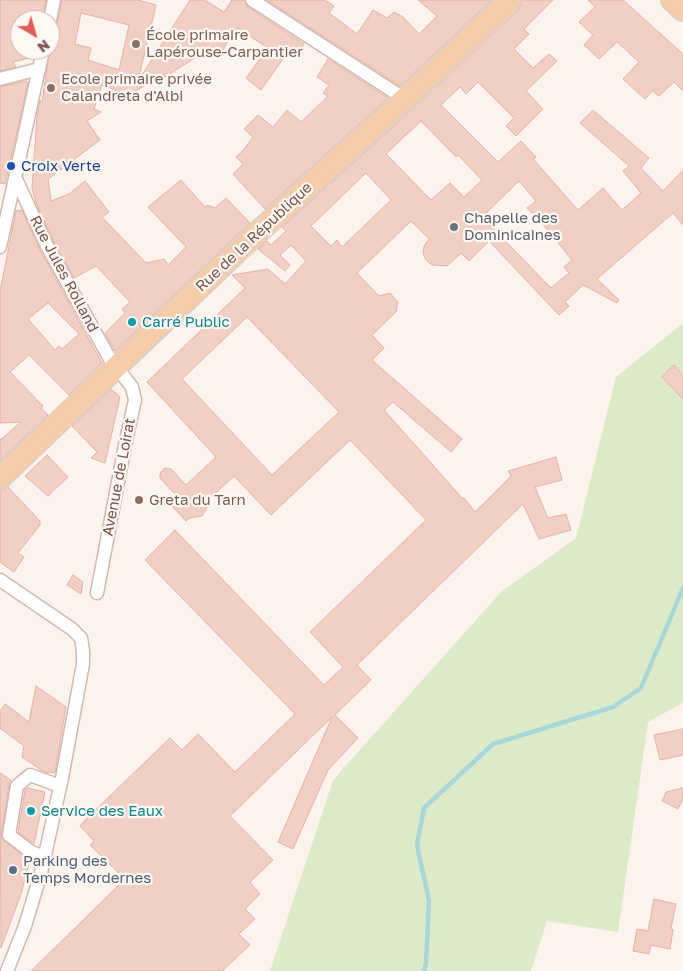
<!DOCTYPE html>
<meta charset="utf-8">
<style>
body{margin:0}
#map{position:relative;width:683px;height:971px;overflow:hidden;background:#fcf3ec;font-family:"Golos Text",sans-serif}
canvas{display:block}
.north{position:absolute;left:10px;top:10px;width:50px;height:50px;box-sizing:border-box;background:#fef8f3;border:1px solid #c8b7b1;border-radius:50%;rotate:142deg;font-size:14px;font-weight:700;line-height:20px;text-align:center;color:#78564f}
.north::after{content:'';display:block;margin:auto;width:18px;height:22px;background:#e15e57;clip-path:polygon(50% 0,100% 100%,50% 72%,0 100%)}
</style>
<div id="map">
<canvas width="683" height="971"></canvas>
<div class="north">N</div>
</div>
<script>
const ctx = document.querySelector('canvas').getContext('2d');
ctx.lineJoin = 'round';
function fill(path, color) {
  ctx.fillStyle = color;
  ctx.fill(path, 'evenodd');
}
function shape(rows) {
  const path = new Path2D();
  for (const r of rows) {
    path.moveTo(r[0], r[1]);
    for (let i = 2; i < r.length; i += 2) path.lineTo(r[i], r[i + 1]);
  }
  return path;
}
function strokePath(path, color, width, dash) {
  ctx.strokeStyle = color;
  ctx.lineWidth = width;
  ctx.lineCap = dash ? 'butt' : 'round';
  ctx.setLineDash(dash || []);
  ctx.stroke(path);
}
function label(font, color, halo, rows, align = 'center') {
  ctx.font = font + ' "Golos Text",sans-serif';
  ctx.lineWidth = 4.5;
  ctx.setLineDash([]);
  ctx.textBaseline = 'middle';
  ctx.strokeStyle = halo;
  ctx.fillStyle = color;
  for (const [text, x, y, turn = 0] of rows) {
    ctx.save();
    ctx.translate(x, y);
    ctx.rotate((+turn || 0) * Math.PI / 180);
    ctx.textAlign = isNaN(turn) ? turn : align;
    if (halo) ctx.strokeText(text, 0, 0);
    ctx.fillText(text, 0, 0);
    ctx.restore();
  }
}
fill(shape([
 [683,323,683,703,648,722,618,932,547,921,531,971,270,971,333,780,501,592,576,538,616,377]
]), '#ddeaca');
strokePath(shape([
 [424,971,426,963,429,901,417,845,424,808,493,744,613,707,641,688,683,588]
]), '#a7d8d7', 4.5);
const building = shape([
 [0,0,46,0,42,20,20,20,20,50,35,50,33,57,13,62,16,67,0,71,0,0],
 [62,0,138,0,156,5,138,81,190,0,205,0,224,12,232,0,244,0,248,7,304,44,297,54,290,49,261,90,246,78,268,48,237,28,219,56,209,49,165,77,162,75,129,95,102,85,94,109,101,112,87,121,100,140,48,179,51,201,69,194,85,181,109,212,102,217,146,263,164,259,168,265,186,247,148,207,181,180,205,207,208,205,215,208,226,198,250,223,115,351,105,333,125,313,122,309,130,302,96,266,74,278,54,242,37,206,32,188,37,116,40,100,42,102,50,47,53,44,62,0],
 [81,13,129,25,119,70,88,60,91,48,75,44,81,13],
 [267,0,325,0,334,6,329,13,357,34,373,10,387,18,394,12,403,17,419,34,437,16,418,0,492,0,400,86,267,0],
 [522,0,553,0,524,29,529,34,514,49,533,68,549,54,557,61,526,91,543,109,516,136,506,126,514,118,478,82,466,94,460,87,441,105,498,162,521,141,536,157,533,159,578,210,603,188,622,210,641,193,623,171,629,166,580,123,593,110,649,158,641,168,663,191,683,170,683,225,673,213,597,279,619,300,617,303,583,285,565,302,569,306,559,315,489,241,469,261,461,253,447,266,432,265,426,260,423,253,424,246,429,239,411,221,357,273,379,296,390,293,398,302,396,312,372,335,384,348,372,360,462,439,451,452,393,402,384,410,463,499,464,498,475,512,511,476,508,471,556,457,562,480,535,487,548,518,566,514,571,530,539,539,523,504,357,665,371,680,335,715,358,738,328,770,293,849,278,842,332,717,230,816,273,860,250,882,260,894,245,909,255,919,239,934,250,945,222,971,31,971,125,879,90,845,94,841,80,826,87,818,170,738,182,750,198,734,235,772,295,714,145,560,175,530,324,685,343,667,310,632,426,520,350,440,271,515,234,476,204,504,207,508,202,516,190,518,186,521,169,503,177,496,160,478,160,473,165,468,171,469,186,485,216,457,147,382,245,288,232,275,268,269,285,284,306,261,291,245,280,255,290,265,285,271,258,249,267,241,271,245,286,231,282,227,406,115,519,9,522,0],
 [421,121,456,157,458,155,482,180,464,197,450,183,431,200,386,154,421,121],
 [366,173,391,200,342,247,337,240,331,246,311,226,366,173],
 [519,181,536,201,527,208,548,230,572,260,564,267,569,273,551,288,482,217,519,181],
 [247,317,339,412,272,475,182,379,247,317],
 [588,0,623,0,683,54,683,91,674,82,659,96,652,91,645,99,623,79,639,62,617,42,599,59,584,45,593,35,579,22,595,7,588,0],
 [328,59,388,98,265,209,233,174,243,164,236,157,244,149,253,137,244,129,258,115,273,127,287,110,301,122,328,96,323,93,329,85,317,77,328,59],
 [26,81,28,83,5,184,0,183,0,87,26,81],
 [22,210,40,250,102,363,69,395,29,355,10,372,43,406,41,408,48,415,0,461,0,440,21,422,0,423,0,291,16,211,22,210],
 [48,303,79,334,62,349,59,346,55,350,28,319,48,303],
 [674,365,683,375,683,399,662,377,674,365],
 [111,389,120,397,105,463,91,458,97,452,72,426,111,389],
 [47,455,68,477,48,496,25,476,47,455],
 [8,487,40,521,40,525,18,553,24,557,14,572,0,562,0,490,8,487],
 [73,575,83,582,81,594,67,585,73,575],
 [36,686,66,707,55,773,49,772,48,773,41,770,22,757,24,746,0,728,0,711,5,704,29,722,36,686],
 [683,729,683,755,660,760,654,735,683,729],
 [0,773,11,780,9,785,1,837,4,841,30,860,21,894,1,948,0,773],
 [28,788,45,792,34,844,18,832,25,790,28,788],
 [683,788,683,799,678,809,662,801,666,792,683,788],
 [654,899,676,904,671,928,673,930,670,949,651,945,649,954,633,951,637,929,648,931,654,899]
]);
fill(building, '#f1cfc4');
strokePath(building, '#e3b2a5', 1);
const minor = shape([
 [252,0,405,99],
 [50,20,54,0],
 [0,79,39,69],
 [16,179,47,246,110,359,132,387,135,400,125,445,97,593],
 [0,247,43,50],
 [0,580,72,629,81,638,83,651,83,664,62,778,41,873,25,926,7,971],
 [45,857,31,852,9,835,17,786,30,775,60,786]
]);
const primary = shape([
 [672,0,683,10],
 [0,478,244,245,397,106,510,0]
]);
strokePath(minor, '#cfb9b1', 15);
strokePath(primary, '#d9d0ce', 24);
strokePath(minor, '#fff', 12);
strokePath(primary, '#f7cca8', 21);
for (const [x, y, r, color] of [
 [136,44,5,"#8d6e63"],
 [51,88,5,"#8d6e63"],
 [11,166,5,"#1a4fb4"],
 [454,227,5,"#6b7280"],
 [132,322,5,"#0f9aa8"],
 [139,500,5,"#8d6e63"],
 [31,811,5,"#0f9aa8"],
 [13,870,5,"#5c6f8a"]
]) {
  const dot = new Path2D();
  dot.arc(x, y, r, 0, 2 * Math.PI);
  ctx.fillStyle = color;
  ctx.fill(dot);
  strokePath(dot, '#fef8f3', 2);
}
label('15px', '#785e54', '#fef8f3', [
 ["École primaire",146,35],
 ["Lapérouse-Carpantier",146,52],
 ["Ecole primaire privée",61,79],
 ["Calandreta d'Albi",61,96],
 ["Greta du Tarn",149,500]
], 'left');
label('15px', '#164399', '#fef8f3', [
 ["Croix Verte",21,166]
], 'left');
label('15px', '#5b616d', '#fef8f3', [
 ["Chapelle des",464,218],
 ["Dominicaines",464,235]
], 'left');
label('15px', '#78564f', '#fef8f3', [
 ["Rue de la République",254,237,-43],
 ["Rue Jules Rolland",64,274,62],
 ["Avenue de Loirat",119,477,-79]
]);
label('15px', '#0d838f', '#fef8f3', [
 ["Carré Public",142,322],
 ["Service des Eaux",41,811]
], 'left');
label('15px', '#4e5e75', '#fef8f3', [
 ["Parking des",23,861],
 ["Temps Mordernes",23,878]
], 'left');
</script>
